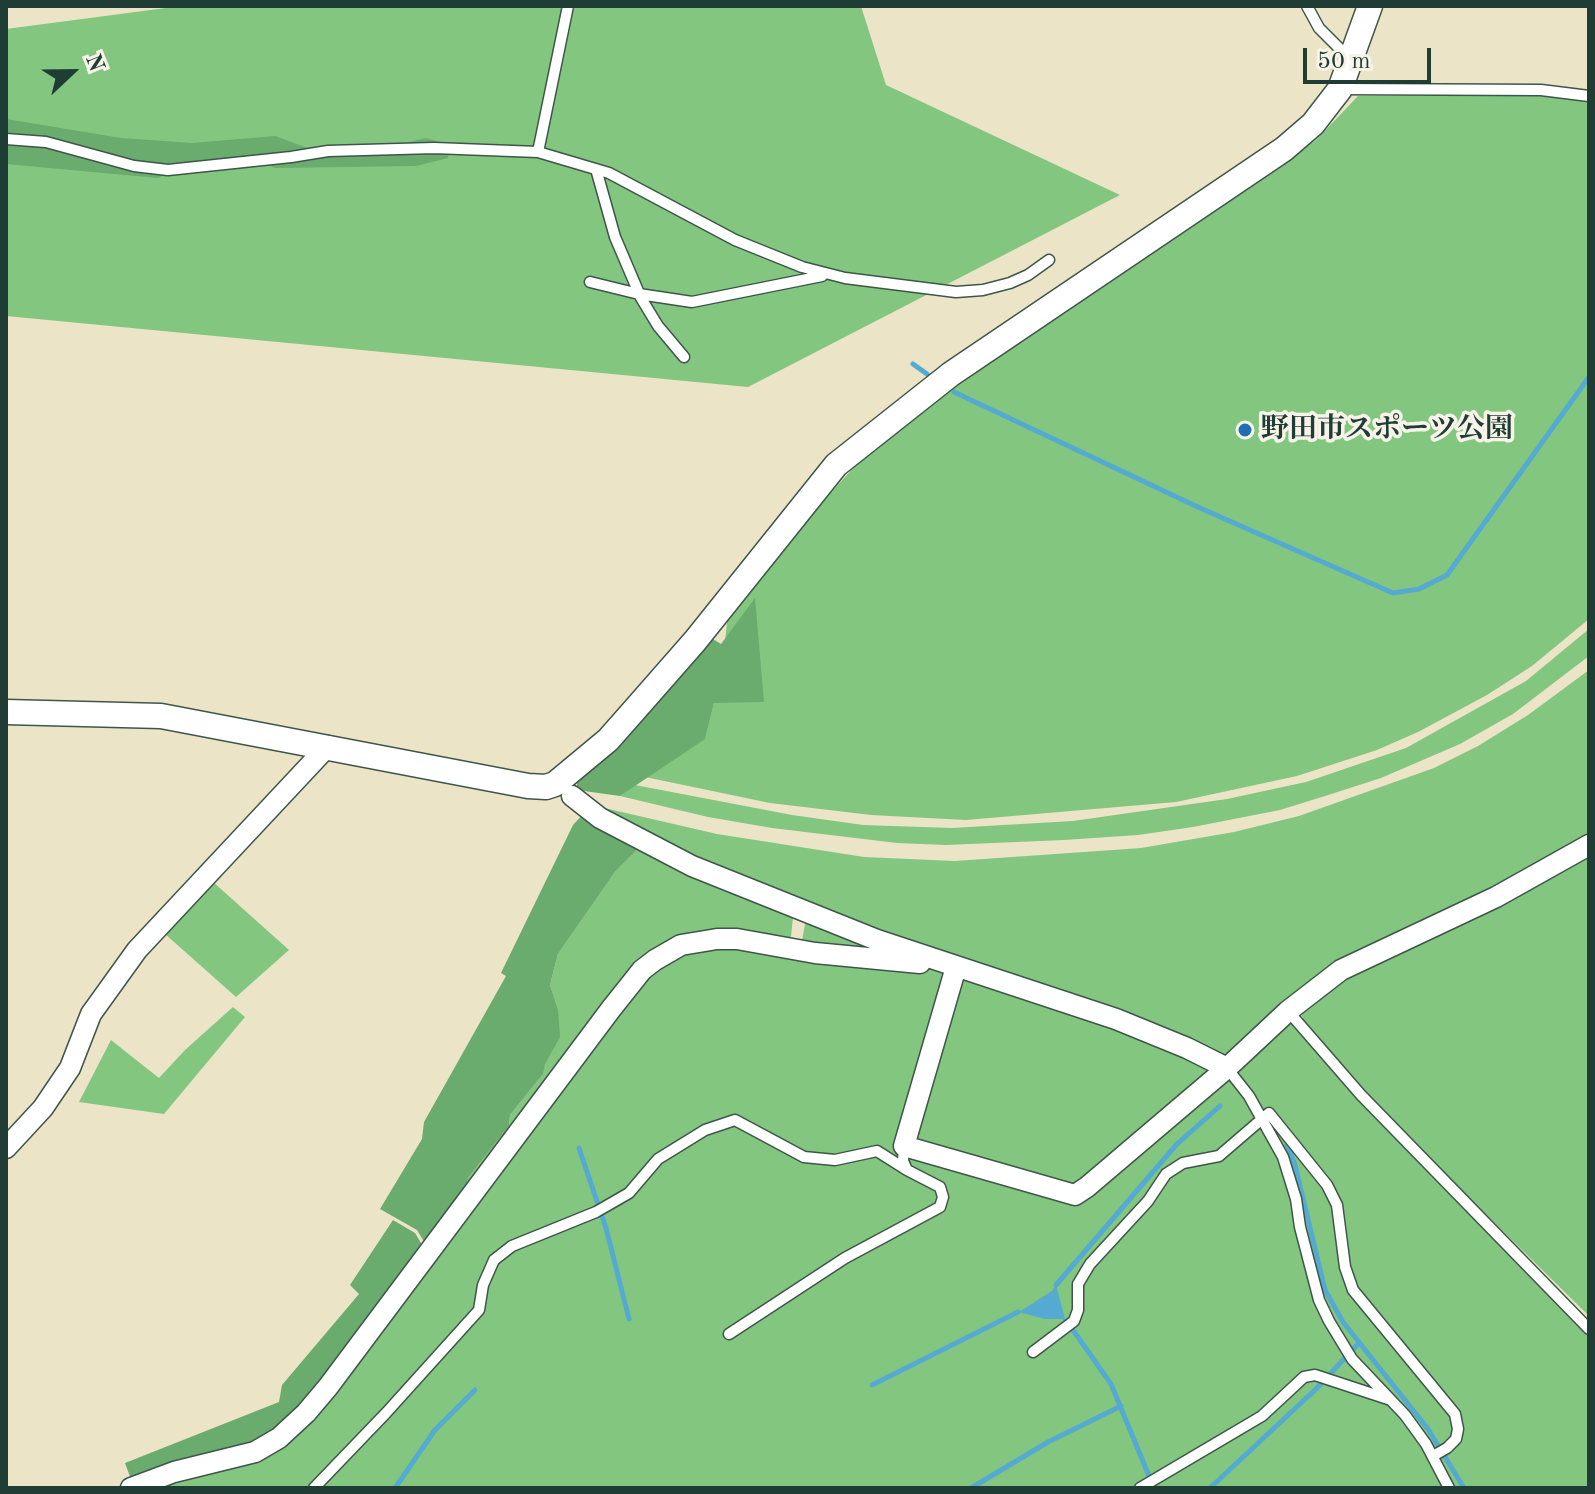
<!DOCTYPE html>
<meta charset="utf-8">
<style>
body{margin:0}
#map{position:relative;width:1595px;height:1494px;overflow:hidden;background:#ece4c7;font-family:"Old Standard TT",serif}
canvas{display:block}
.frame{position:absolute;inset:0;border:8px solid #1f3d34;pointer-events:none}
.north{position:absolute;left:32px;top:32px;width:80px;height:80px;-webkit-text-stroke:6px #f7f3e8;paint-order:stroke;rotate:68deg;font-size:22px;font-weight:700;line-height:32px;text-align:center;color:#1f3d34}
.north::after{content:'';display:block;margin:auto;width:28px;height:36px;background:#1f3d34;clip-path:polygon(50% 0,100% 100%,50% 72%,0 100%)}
.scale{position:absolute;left:1303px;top:48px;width:128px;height:36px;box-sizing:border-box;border:4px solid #1f3d34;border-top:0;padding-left:10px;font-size:24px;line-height:28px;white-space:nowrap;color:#1f3d34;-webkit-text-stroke:6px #f7f3e8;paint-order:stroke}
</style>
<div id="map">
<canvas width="1595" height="1494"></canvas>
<div class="frame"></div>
<div class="north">N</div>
<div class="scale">50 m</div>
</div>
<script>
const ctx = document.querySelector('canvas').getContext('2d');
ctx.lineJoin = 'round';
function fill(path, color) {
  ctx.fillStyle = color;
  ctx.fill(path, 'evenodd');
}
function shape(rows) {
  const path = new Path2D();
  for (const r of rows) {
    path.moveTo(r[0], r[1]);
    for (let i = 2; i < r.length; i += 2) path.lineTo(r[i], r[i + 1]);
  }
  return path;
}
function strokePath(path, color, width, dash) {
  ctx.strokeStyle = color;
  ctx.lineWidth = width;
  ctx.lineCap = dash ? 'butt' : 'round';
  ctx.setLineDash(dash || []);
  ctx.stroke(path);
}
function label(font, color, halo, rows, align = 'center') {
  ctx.font = font + ' "Old Standard TT","Noto Serif JP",serif';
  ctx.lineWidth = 7;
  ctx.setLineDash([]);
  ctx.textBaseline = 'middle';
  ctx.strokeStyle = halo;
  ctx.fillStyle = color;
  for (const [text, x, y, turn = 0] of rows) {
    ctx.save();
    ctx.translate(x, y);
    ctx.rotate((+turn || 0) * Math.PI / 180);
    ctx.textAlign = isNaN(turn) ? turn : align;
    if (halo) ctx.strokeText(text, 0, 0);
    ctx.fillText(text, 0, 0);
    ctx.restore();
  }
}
fill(shape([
 [181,6,861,6,886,85,1120,195,748,387,6,316,6,29],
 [1539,95,1589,102,1589,619,1532,666,1487,695,1418,732,1377,750,1297,776,1176,802,966,820,871,815,770,803,645,777,705,738,722,671,728,612,755,575,857,464,977,370,1316,140,1358,96],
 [1589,629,1589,656,1513,714,1460,744,1381,778,1325,796,1280,810,1193,827,1138,835,1064,840,946,845,897,843,772,828,708,817,620,796,635,785,792,815,863,825,952,828,1073,821,1227,799,1306,782,1406,748,1526,681],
 [1589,670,1589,841,1370,948,1229,1059,750,886,587,804,717,834,864,857,955,861,1141,848,1234,832,1299,816,1434,768,1478,746,1528,715],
 [641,846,793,917,791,937,788,942,681,940,467,1186,468,1178,509,1126,510,1115,542,1075,558,1009,550,985,558,954,615,872],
 [1589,858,1589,1316,1394,1124,1305,1023,1299,1010,1326,987,1392,953,1500,907],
 [212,881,289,950,236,997,165,934],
 [806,919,907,954,801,946],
 [706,945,944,968,949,975,897,1148,1062,1197,1287,1019,1589,1328,1589,1488,145,1488,257,1457,658,964],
 [960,972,1081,1011,1215,1069,1081,1187,912,1143],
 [233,1007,245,1017,164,1114,79,1102,111,1040,159,1078,185,1050]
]), '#83c67f');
fill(shape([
 [6,119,121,138,192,143,275,136,321,153,376,150,426,138,451,146,448,158,416,166,275,168,251,157,194,162,158,178,6,164],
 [755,598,764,702,714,703,705,739,620,796,577,790,577,777,708,636,721,644],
 [584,813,641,846,615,872,558,954,550,985,558,1009,560,1037,545,1064,543,1074,510,1115,509,1126,468,1178,467,1186,426,1245,417,1230,380,1209,422,1139,424,1122,506,976,501,973,573,825],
 [393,1220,415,1233,424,1248,315,1394,253,1447,132,1482,125,1463,279,1402,282,1385,359,1294,350,1285]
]), '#6aab6e');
fill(shape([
 [1056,1285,1066,1323,1062,1319,1045,1319,1019,1312,1052,1291]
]), '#54aad0');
strokePath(shape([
 [913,364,927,374],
 [954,392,1200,508,1393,593,1419,589,1447,575,1589,377],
 [1287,1145,1295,1165,1325,1290,1343,1322,1428,1429,1464,1488],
 [579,1148,606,1228,629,1319],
 [1056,1285,1177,1144,1220,1106],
 [1068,1323,1111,1384,1154,1488],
 [872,1385,1018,1312],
 [395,1488,435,1430,475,1390],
 [971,1488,1048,1442,1121,1406],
 [1210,1488,1316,1389,1359,1343]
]), '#54aad0', 5);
const service = shape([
 [1307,6,1319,28,1351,60],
 [1340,89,1541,90,1589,96],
 [6,139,46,142,134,166,168,170,291,157,328,151,434,148,538,152,609,173,735,240,802,267,845,278,956,292,983,290,1010,283,1028,275,1049,260],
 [538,152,568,6],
 [596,169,615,237,641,298,658,326,684,357],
 [590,282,639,294,692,302,822,276],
 [1288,1011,1361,1095,1589,1329],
 [1227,1068,1249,1096,1283,1157,1296,1199,1300,1227,1319,1300,1329,1321,1352,1359,1405,1415,1426,1444,1449,1488],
 [729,1334,845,1258,940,1207,943,1197,940,1187,907,1170,903,1161,904,1146],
 [1033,1352,1074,1321,1078,1310,1078,1284,1090,1264,1148,1201,1166,1174,1183,1163,1219,1156,1269,1113,1327,1185,1337,1205,1345,1267,1353,1290,1455,1414,1458,1429,1456,1439,1447,1448,1433,1456],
 [314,1488,386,1413,479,1310,483,1285,494,1260,512,1246,596,1212,629,1193,658,1159,705,1130,735,1120,804,1157,835,1160,877,1151,907,1170],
 [1140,1488,1262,1416,1304,1377,1315,1375,1391,1400]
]);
const minor = shape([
 [572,796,600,818,692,866,877,940,1116,1019,1187,1048,1227,1068,1288,1011,1341,970,1496,897,1589,845],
 [956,967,904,1146,1075,1195,1087,1187,1227,1068],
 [6,1148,43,1108,70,1068,91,1014,137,950,328,746],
 [131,1488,174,1472,255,1452,279,1438,306,1413,328,1387,611,1009,642,970,655,960,681,945,717,939,737,939,815,953,920,963]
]);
const tertiary = shape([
 [6,712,161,716,528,786,546,787,555,784,608,740,638,706,695,641,836,465,951,374,1284,149,1313,124,1340,89,1370,6]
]);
strokePath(service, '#3e564a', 13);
strokePath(minor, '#3e564a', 23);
strokePath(tertiary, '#3e564a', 27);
strokePath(service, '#fff', 10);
strokePath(minor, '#fff', 20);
strokePath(tertiary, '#fff', 24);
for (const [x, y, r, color] of [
 [1245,430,8,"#1f6fb2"]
]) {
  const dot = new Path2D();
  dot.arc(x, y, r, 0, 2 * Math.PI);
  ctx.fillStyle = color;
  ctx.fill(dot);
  strokePath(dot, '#f7f3e8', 3);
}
label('bold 28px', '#1f3d34', '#f7f3e8', [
 ["野田市スポーツ公園",1261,430]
], 'left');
</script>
